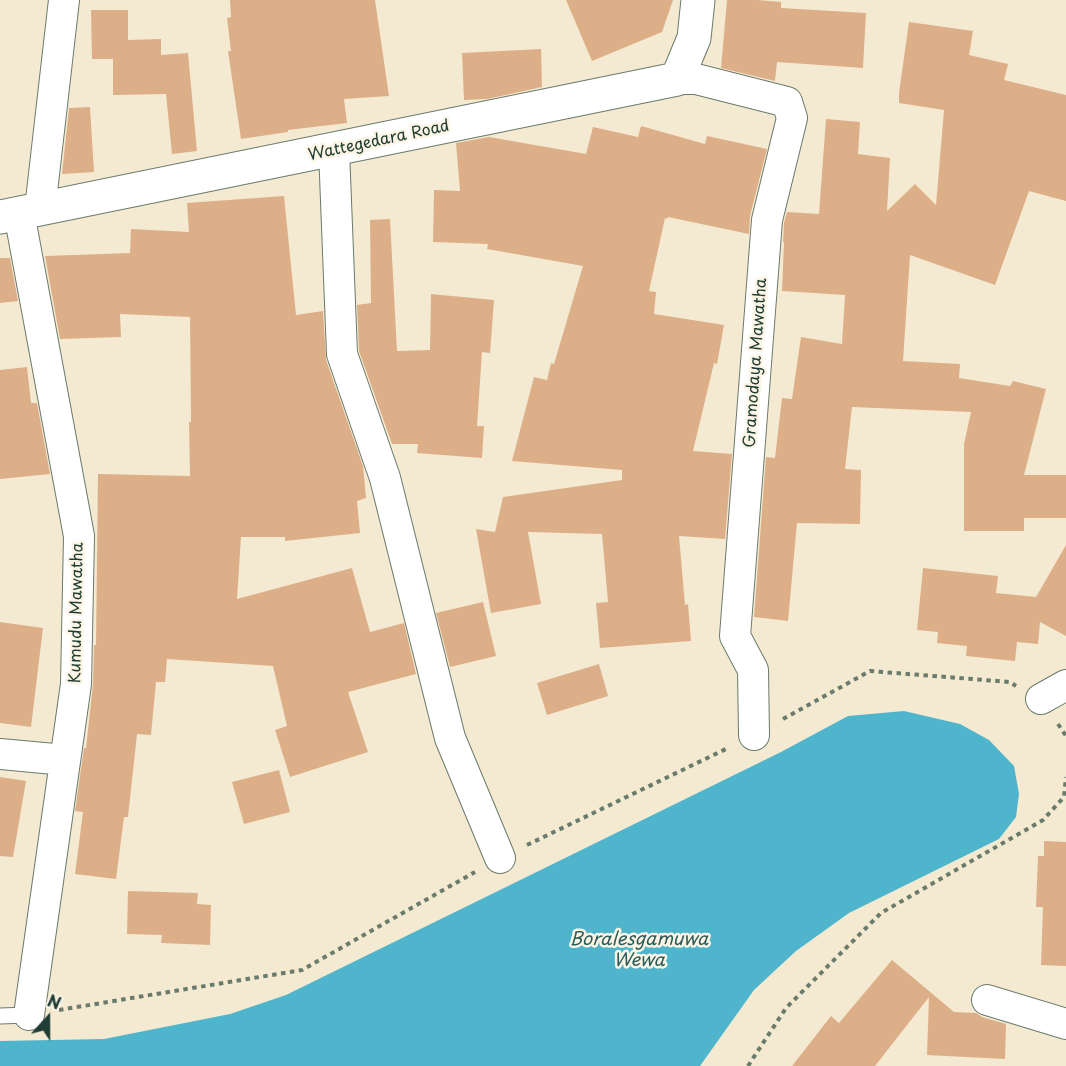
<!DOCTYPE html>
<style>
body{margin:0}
#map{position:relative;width:1066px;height:1066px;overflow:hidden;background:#f4ead2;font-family:"Playpen Sans",sans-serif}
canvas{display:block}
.north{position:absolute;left:18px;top:988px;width:60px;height:60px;-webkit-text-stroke:4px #fcf5e5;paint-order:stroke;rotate:21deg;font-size:16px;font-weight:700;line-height:24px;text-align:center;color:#1f3d34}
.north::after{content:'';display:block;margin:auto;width:21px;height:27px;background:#1f3d34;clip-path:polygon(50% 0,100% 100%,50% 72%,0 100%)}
</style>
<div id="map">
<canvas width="1066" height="1066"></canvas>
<div class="north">N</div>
</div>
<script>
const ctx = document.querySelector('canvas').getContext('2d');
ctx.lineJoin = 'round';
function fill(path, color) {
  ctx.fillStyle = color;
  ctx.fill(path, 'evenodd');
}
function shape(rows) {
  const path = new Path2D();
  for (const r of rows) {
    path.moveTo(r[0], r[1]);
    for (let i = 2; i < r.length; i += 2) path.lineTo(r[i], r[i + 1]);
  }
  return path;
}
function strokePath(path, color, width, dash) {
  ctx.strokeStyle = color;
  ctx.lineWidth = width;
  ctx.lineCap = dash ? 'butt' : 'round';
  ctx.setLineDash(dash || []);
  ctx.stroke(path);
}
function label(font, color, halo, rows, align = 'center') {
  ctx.font = font + ' "Playpen Sans",sans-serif';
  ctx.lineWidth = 5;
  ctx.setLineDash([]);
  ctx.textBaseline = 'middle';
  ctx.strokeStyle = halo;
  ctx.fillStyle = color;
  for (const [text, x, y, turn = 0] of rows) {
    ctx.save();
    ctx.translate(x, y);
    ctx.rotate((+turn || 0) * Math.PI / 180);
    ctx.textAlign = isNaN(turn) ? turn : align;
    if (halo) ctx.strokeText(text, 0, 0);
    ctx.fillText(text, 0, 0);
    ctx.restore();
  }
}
fill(shape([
 [904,711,960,724,989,740,1014,766,1019,794,1016,817,999,839,849,913,796,951,754,990,700,1066,0,1066,0,1041,104,1039,230,1014,286,995,781,752,848,716]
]), '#4fb5cd');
fill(shape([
 [230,0,375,0,389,96,344,99,347,123,288,130,288,132,241,139,228,51,231,51,227,18,231,17],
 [566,0,673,0,662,32,592,61],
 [727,0,757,0,781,2,781,8,866,13,863,68,777,62,775,81,721,68],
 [91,10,128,10,128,40,161,39,161,55,188,53,197,151,172,154,166,94,113,95,113,59,92,59],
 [909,22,973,31,969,55,1008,64,1004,80,1066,95,1066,201,1029,191,995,285,910,255,903,361,960,364,959,378,1010,386,1013,381,1046,389,1024,475,1066,475,1066,518,1024,518,1024,531,964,531,964,444,971,412,852,407,845,469,861,470,860,524,797,523,788,621,754,617,766,457,775,458,782,398,792,399,801,337,842,344,845,295,782,291,784,242,783,242,784,223,787,212,819,214,826,119,860,122,858,154,890,158,887,211,915,184,936,205,944,110,899,103,899,93],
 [541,49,542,87,487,99,464,100,462,53],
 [90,107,94,172,62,174,69,108],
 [641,126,705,144,707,136,767,149,750,216,749,234,668,217,667,219,665,218,649,291,656,292,654,314,724,325,717,364,714,363,693,451,732,454,725,539,679,536,685,605,688,604,691,641,600,648,596,603,608,602,602,534,528,532,541,604,491,613,476,529,495,532,503,497,622,480,622,470,512,461,534,377,547,380,551,363,554,364,583,266,487,249,488,244,433,242,434,190,460,191,456,143,489,137,586,154,593,127,638,137],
 [284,196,296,315,323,311,326,360,363,466,366,498,357,501,360,533,285,541,285,537,241,537,237,599,352,568,370,632,404,623,416,674,348,692,368,752,290,777,275,730,287,726,273,666,167,659,165,682,156,682,151,735,137,734,128,817,124,817,116,879,75,874,83,812,75,811,84,748,86,748,93,684,94,645,96,645,98,474,190,476,189,422,191,422,190,317,120,314,121,337,60,339,45,256,130,253,131,229,189,232,187,203],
 [390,219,397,351,430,350,431,294,494,300,490,353,482,352,477,426,484,426,482,458,417,453,418,444,392,444,359,351,357,305,371,303,370,220],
 [0,258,10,258,18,301,0,303],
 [27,367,31,403,37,403,50,474,0,479,0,370],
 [1066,545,1066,636,1040,622,1038,644,1017,642,1015,661,966,656,967,646,937,643,938,632,917,630,923,568,998,576,996,593,1036,597],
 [483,602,496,656,450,667,436,613],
 [0,622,43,628,31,727,0,723],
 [599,664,608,696,547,715,537,683],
 [279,770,290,812,244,824,232,782],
 [0,777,26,781,13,857,0,856],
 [1044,841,1066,842,1066,966,1041,965,1043,907,1036,907,1038,856,1044,856],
 [128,891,198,893,197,904,211,905,210,945,161,943,162,935,127,934],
 [892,960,954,1012,976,1013,982,1017,1006,1024,1005,1059,927,1055,929,997,875,1066,792,1066,831,1016,839,1023]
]), '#ddaf88');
const lane = shape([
 [0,1016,29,1015]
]);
const street = shape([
 [677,79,696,79,787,102,792,118,767,220,735,636,753,670,754,735],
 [334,150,342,354,385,478,450,738,500,858],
 [40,209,64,0],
 [19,213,79,536,76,684,29,1015],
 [1041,699,1066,685],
 [0,754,65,760],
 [987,1000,1066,1024]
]);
const secondary = shape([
 [0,217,677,79,694,38,698,0]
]);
strokePath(lane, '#6a7a6b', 17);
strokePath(street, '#6a7a6b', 32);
strokePath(secondary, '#6a7a6b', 35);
strokePath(shape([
 [783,719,870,671,1010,682,1016,686],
 [1058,724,1066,736],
 [527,845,728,748],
 [59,1010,302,970,475,872],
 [748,1066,786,1008,881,913,1043,820,1064,797,1066,777]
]), '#6a7a6b', 4, [4.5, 4.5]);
strokePath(lane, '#fff', 15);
strokePath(street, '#fff', 30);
strokePath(secondary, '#fff', 33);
label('16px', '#1f3d34', '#fcf5e5', [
 ["Wattegedara Road",379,141,-12],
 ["Gramodaya Mawatha",756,363,-86],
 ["Kumudu Mawatha",77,613,-89]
]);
label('italic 18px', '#2b5b5a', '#fcf5e5', [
 ["Boralesgamuwa",639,940],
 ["Wewa",639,961]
]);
</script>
